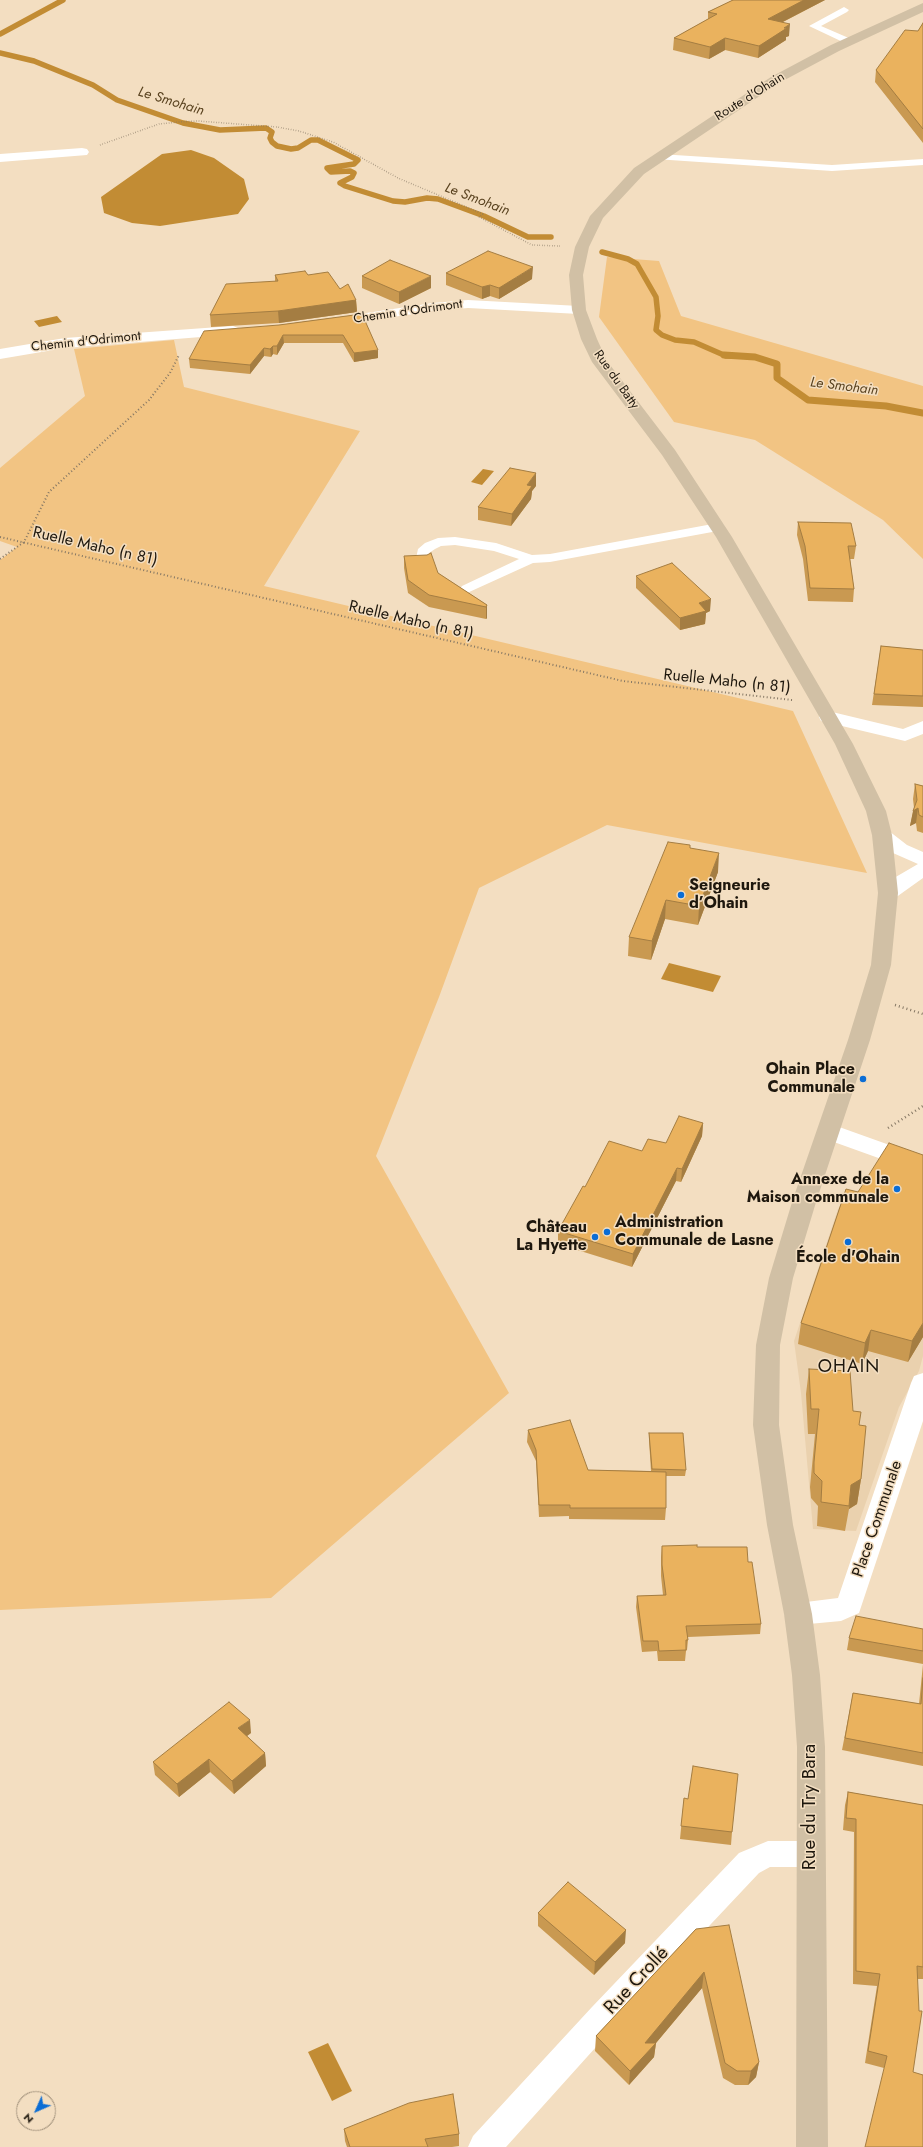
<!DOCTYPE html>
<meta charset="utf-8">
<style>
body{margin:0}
#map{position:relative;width:923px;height:2147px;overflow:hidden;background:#f3dec1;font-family:Jost,sans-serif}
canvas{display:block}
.north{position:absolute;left:16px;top:2091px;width:40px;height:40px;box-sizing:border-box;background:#f3dec1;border:1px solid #9e8e79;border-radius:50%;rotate:225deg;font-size:11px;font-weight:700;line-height:16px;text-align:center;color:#1e170d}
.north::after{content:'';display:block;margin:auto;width:14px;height:18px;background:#0b6dd5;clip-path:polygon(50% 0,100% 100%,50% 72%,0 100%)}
</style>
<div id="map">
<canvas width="923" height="2147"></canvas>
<div class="north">N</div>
</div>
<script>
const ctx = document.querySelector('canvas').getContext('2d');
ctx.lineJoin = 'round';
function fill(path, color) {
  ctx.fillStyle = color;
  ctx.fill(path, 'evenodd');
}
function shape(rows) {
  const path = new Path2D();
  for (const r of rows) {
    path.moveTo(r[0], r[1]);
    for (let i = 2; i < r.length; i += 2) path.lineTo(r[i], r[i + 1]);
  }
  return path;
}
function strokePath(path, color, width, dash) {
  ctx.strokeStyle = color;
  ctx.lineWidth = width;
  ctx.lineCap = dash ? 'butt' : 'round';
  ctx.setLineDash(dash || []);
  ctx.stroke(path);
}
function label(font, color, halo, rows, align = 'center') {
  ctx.font = font + ' Jost,sans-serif';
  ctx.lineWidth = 3;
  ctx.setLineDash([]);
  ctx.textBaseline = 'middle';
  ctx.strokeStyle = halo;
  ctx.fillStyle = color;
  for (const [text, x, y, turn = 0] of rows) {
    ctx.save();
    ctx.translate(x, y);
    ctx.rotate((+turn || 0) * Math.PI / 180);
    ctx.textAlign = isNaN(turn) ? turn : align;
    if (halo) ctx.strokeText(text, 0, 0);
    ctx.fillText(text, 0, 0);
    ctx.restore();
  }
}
fill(shape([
 [846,1197,923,1228,923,1356,919,1371,899,1407,856,1531,813,1529,801,1393,794,1341,838,1209]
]), '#ead1ae');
fill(shape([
 [607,257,659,261,681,316,923,386,923,559,883,520,755,440,674,422,599,317],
 [174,340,184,387,360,431,264,586,793,711,867,873,607,825,479,888,439,997,376,1156,509,1393,271,1598,0,1610,0,560,17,547,0,541,0,468,85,396,74,349]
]), '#f2c483');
fill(shape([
 [191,150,214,158,244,179,249,199,238,214,160,226,132,223,104,213,101,197,162,154],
 [57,316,62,322,39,327,34,321],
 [483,469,494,471,482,485,471,482],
 [669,963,721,976,713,992,661,979],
 [328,2043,352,2091,332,2101,308,2052]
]), '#c28c34');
strokePath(shape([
 [0,34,63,0],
 [0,53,34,61,93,85,117,100,183,123,220,130,266,128,272,132,270,138,272,142,277,146,291,149,298,148,311,140,318,140,358,160,354,164,327,168,331,172,350,171,354,173,352,177,340,183,345,186,393,201,405,202,427,198,438,199,484,216,528,237,551,237],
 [602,252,628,259,637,264,656,297,658,316,656,330,662,335,675,340,694,342,726,356,734,356]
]), '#c28c34', 5.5);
strokePath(shape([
 [724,355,755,357,777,364,777,378,808,400,886,406,923,413]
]), '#c28c34', 7);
strokePath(shape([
 [100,145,159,124,178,122,198,121,277,127,299,131,333,142,398,178,483,214],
 [483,214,479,217,532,245,560,246]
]), '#857764', 1.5, [0.5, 2]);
strokePath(shape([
 [0,537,623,681,792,700],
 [0,559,24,542,49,492,149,400,170,373,179,355]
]), '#857764', 2, [1, 2.5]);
strokePath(shape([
 [895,1005,923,1014],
 [888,1128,923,1106]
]), '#857764', 2.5, [1, 3]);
fill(shape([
 [844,7,849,10,847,12,821,26,851,39,851,43,845,43,809,26,844,7],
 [659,154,832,165,923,159,923,165,832,171,655,159,654,157,659,154],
 [718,523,723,524,725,527,723,530,550,562,533,563,467,593,460,589,462,586,519,559,494,551,455,545,441,546,435,549,429,553,427,566,417,566,415,563,418,549,425,543,438,538,455,537,496,543,532,555,550,554,718,523]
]), '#fff');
fill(shape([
 [82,148,87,149,89,152,87,155,0,162,0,154,82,148],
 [468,300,579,306,584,307,586,310,584,313,579,314,468,308,433,311,333,326,328,325,326,322,328,319,333,318,433,303,468,300],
 [233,326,238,328,241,331,238,334,65,348,0,359,0,349,65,338,233,326],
 [828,711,903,729,923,721,923,734,905,741,821,721,819,717,821,713,828,711],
 [882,829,889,831,907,845,923,852,923,878,895,898,888,899,881,898,878,893,881,888,894,878,918,864,893,853,875,839,872,835,875,831,882,829],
 [828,1123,923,1157,923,1174,820,1137,817,1131,820,1125,828,1123],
 [923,1373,923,1421,859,1613,841,1621,798,1625,788,1622,784,1614,788,1606,798,1603,838,1598,911,1383,914,1376,923,1373],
 [768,1841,810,1841,820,1845,825,1854,820,1863,810,1867,770,1867,759,1873,614,2027,506,2147,468,2147,473,2136,592,2007,739,1853,768,1841]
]), '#fff');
fill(shape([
 [923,3,923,12,839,51,779,83,644,174,603,218,589,247,583,275,586,310,597,339,607,361,675,450,732,537,853,744,886,811,892,835,898,893,891,965,870,1040,817,1199,793,1278,780,1345,779,1425,793,1525,812,1614,820,1675,825,1747,828,2147,796,2147,797,1747,792,1675,784,1614,767,1525,753,1425,756,1345,769,1278,793,1199,848,1040,871,965,878,893,872,835,866,811,835,744,716,537,662,455,592,362,581,339,572,310,569,275,575,247,590,216,634,168,771,77,831,45,923,3]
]), '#d1c0a5');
fill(shape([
 [733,0,825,0,783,22,789,36,786,37,786,40,758,58,725,50,709,59,673,50,674,38,708,19,708,12],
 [923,23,923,143,875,82,876,70,918,31],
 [446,273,532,279,499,299,490,296,482,299,446,285],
 [275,275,308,275,340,289,356,300,357,312,279,323,211,327,210,315,275,281],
 [362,276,431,288,399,304,362,288],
 [362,314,378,358,354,362,343,343,284,343,277,355,273,354,271,357,264,356,250,374,190,368,189,359,279,325],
 [536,486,532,491,531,499,511,526,478,520,478,507],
 [798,522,856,546,854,559,850,559,854,589,853,602,808,601,803,559,797,535],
 [404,556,438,573,487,605,487,618,486,619,429,607,408,593,404,568],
 [636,576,710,611,706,613,705,624,680,630,636,588],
 [881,646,923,650,923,707,872,705],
 [915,784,923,786,923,833,917,831,916,823,910,826,914,808,913,799],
 [690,848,718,872,698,925,665,919,651,960,628,956,629,937],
 [703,1123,702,1136,681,1182,676,1181,632,1267,558,1244,558,1231,585,1187,642,1151,666,1143],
 [846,1189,923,1337,908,1362,868,1351,862,1364,798,1344,801,1323],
 [809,1369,853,1411,859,1425,861,1479,857,1504,849,1509,845,1531,817,1526,818,1506,811,1498,810,1487,815,1434,808,1434,806,1394],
 [528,1430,588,1470,651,1471,649,1440,649,1433,686,1470,685,1476,666,1476,666,1508,665,1520,569,1519,569,1516,539,1517,536,1461,527,1442],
 [662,1546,697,1547,748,1562,761,1624,760,1634,688,1637,688,1640,687,1650,686,1651,685,1661,658,1661,657,1651,642,1652,636,1607,637,1596,663,1595,661,1576,661,1557],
 [923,1629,923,1766,842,1750,853,1693,919,1704,923,1664,847,1650,849,1638],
 [251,1733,247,1736,265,1753,266,1766,234,1794,210,1772,179,1797,155,1775,153,1762],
 [848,1792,923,1805,923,1979,917,1979,884,2068,865,2063,877,1986,853,1984,854,1832,843,1830,845,1805],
 [684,1798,732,1832,731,1845,680,1839],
 [538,1913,625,1943,594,1975,538,1926],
 [696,1929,759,2062,756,2077,748,2085,735,2085,723,2078,702,1988,656,2043,654,2057,629,2085,595,2051,596,2036],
 [344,2129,459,2134,459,2146,452,2147,347,2147,345,2141]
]), '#c99951');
fill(shape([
 [804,0,825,0,767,30,768,19],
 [790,24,789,36,786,37,786,40,758,58,759,46],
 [725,38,725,50,709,59,710,47],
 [533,267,532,279,499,299,499,288],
 [431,276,431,288,399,304,399,292],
 [490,285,490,296,482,299,482,287],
 [356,300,357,312,279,323,278,311],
 [283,335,284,343,277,355,277,346],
 [273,346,273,354,271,357,270,349],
 [264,348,264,356,250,374,250,365],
 [378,350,378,358,354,362,354,353],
 [536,473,536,486,532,491,531,499,511,526,512,514,527,485],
 [711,599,710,611,706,613,705,624,680,630,680,618,699,603],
 [487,605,487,618,486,619,486,607],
 [918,808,916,823,910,826,913,811],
 [719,853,718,872,698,925,699,906],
 [666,900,665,919,651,960,652,941],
 [703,1123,702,1136,681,1182,682,1169],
 [677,1168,676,1181,632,1267,633,1254],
 [923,1323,923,1337,908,1362,912,1341],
 [871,1330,868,1351,862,1364,865,1343],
 [861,1479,857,1504,849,1509,851,1485],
 [250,1720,251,1733,240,1741,238,1728],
 [265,1753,266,1766,234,1794,232,1781],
 [209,1759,210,1772,179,1797,177,1784],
 [626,1930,625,1943,594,1975,595,1962],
 [704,1972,702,1988,656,2043,654,2057,629,2085,630,2071,645,2043],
 [759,2062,756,2077,748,2085,751,2071]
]), '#a47d42');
const building = shape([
 [733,0,804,0,768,19,790,24,784,28,787,28,759,46,725,38,710,47,674,38,717,14,708,12,733,0],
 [923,23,923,129,876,70,905,30,918,31,923,23],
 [488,251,533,267,499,288,490,285,482,287,446,273,488,251],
 [390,260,431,276,399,292,362,276,390,260],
 [305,271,308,275,328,272,340,289,348,284,356,300,278,311,210,315,226,284,278,281,275,275,305,271],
 [362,314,378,350,354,353,343,335,283,335,277,346,273,346,270,349,264,348,250,365,189,359,204,331,279,325,362,314],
 [510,468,536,473,527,485,532,486,512,514,478,507,510,468],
 [798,522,851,523,856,546,848,546,854,589,810,588,805,546,798,522],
 [431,553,438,573,487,605,486,607,429,595,408,580,404,556,427,555,431,553],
 [672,563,711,599,699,603,706,611,680,618,636,576,672,563],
 [881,646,923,650,923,696,874,694,881,646],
 [915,784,923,786,923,817,919,815,918,808,913,811,917,800,915,784],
 [668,842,690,845,690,848,719,853,699,906,666,900,652,941,629,937,668,842],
 [679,1116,703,1123,682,1169,677,1168,633,1254,558,1231,583,1186,585,1187,609,1141,642,1151,648,1139,666,1143,679,1116],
 [889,1143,923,1155,923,1323,912,1341,871,1330,865,1343,801,1323,846,1189,858,1192,889,1143],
 [809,1369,850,1371,853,1411,861,1412,859,1425,866,1426,861,1479,851,1485,849,1506,821,1502,822,1481,814,1473,814,1462,819,1409,811,1409,809,1369],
 [570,1420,588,1470,666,1472,666,1508,570,1508,570,1505,539,1505,536,1450,528,1430,570,1420],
 [649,1433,683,1433,686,1470,652,1469,649,1433],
 [697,1545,697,1547,747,1547,748,1562,752,1562,761,1624,686,1626,688,1640,686,1640,686,1650,659,1651,658,1641,643,1641,637,1596,666,1595,662,1565,662,1546,697,1545],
 [856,1616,923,1629,923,1651,849,1638,856,1616],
 [923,1678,923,1753,845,1738,853,1693,921,1704,923,1678],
 [229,1702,250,1720,238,1728,265,1753,232,1781,209,1759,177,1784,153,1762,229,1702],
 [693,1766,738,1774,732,1832,681,1826,684,1798,688,1799,693,1766],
 [848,1792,923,1805,923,1967,917,1966,919,2011,922,2011,913,2072,923,2075,923,2147,865,2147,887,2056,868,2051,880,1974,856,1971,856,1819,846,1818,848,1792],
 [568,1882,626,1930,595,1962,538,1913,568,1882],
 [729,1925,759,2062,751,2071,737,2071,725,2063,704,1972,645,2043,656,2043,630,2071,596,2036,696,1929,729,1925],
 [453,2094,459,2134,425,2139,428,2147,350,2147,344,2129,409,2103,453,2094]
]);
fill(building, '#eab25e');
strokePath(building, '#a47d42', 1);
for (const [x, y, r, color] of [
 [681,895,4,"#0b6dd5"],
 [863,1079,4,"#0b6dd5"],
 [897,1189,4,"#0b6dd5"],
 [607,1232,4,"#0b6dd5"],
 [595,1237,4,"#0b6dd5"],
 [848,1242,4,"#0b6dd5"]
]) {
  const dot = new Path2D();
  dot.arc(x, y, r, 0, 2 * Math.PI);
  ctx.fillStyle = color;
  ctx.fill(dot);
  strokePath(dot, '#f3dec1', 1.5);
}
label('13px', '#1e170d', '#f3dec1', [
 ["Route d'Ohain",750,97,-32],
 ["Chemin d'Odrimont",408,312,-8],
 ["Chemin d'Odrimont",86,342,-6],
 ["Rue du Batty",616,380,55]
]);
label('italic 14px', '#59421f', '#f3dec1', [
 ["Le Smohain",171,102,17],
 ["Le Smohain",477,200,21],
 ["Le Smohain",844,387,7]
]);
label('16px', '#1e170d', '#f3dec1', [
 ["Ruelle Maho (n 81)",95,547,13],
 ["Ruelle Maho (n 81)",411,621,13],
 ["Ruelle Maho (n 81)",727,682,6],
 ["Place Communale",878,1519,-71]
]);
label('bold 16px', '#1e170d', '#f3dec1', [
 ["Seigneurie",689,886,"left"],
 ["d’Ohain",689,904,"left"],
 ["Ohain Place",855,1070],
 ["Communale",855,1088],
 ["Annexe de la",889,1180],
 ["Maison communale",889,1198],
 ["Administration",615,1223,"left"],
 ["Communale de Lasne",615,1241,"left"],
 ["Château",587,1228],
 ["La Hyette",587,1246],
 ["École d'Ohain",848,1258,"center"]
], 'right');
ctx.letterSpacing = '1px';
label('18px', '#1e170d', '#f3dec1', [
 ["OHAIN",849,1368]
]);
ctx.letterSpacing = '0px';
label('19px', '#1e170d', '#f3dec1', [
 ["Rue du Try Bara",810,1807,-90],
 ["Rue Crollé",637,1981,-47]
]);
</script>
